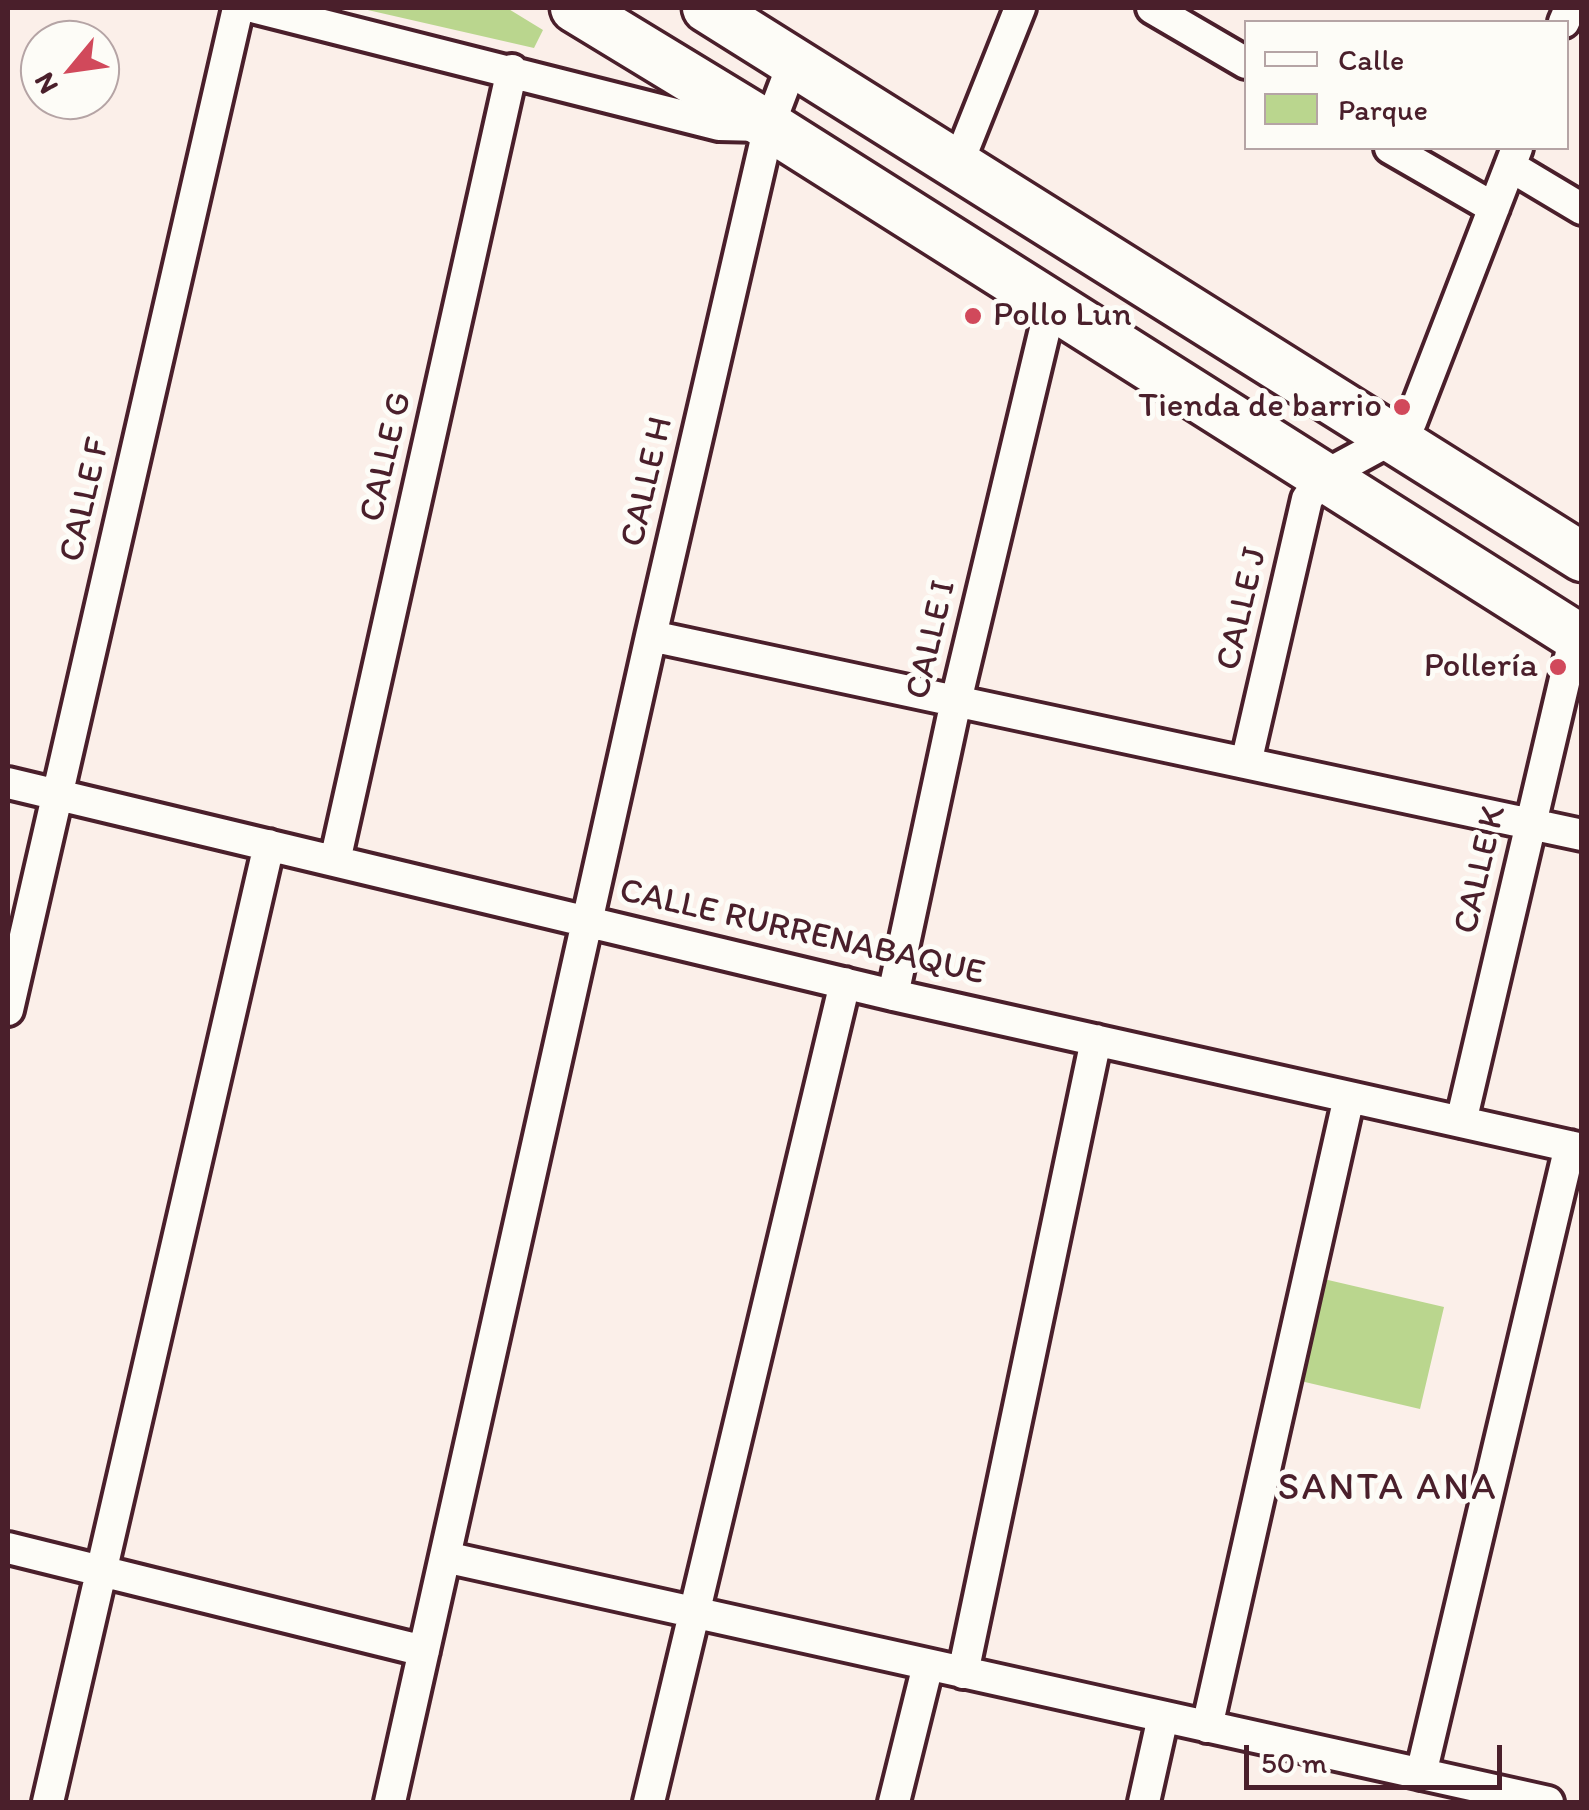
<!DOCTYPE html>
<meta charset="utf-8">
<style>
body{margin:0}
#map{position:relative;width:1589px;height:1810px;overflow:hidden;background:#fbefe9;font-family:Itim,sans-serif}
canvas{display:block}
.frame{position:absolute;inset:0;border:10px solid #4a1f2b;pointer-events:none}
.legend{position:absolute;left:1244px;top:20px;width:325px;height:130px;box-sizing:border-box;background:#fdfcf7;border:2px solid #b5a4a5;margin:0;padding:12px 18px;list-style:none;font-size:30px;color:#4a1f2b}
.legend li{display:flex;align-items:center;gap:20px;height:50px}
.legend b{width:50px;border:2px solid #b5a4a5}
.north{position:absolute;left:20px;top:20px;width:100px;height:100px;box-sizing:border-box;background:#fdfcf7;border:2px solid #b5a4a5;border-radius:50%;rotate:241deg;font-size:28px;font-weight:700;line-height:40px;text-align:center;color:#4a1f2b}
.north::after{content:'';display:block;margin:auto;width:35px;height:45px;background:#d1495b;clip-path:polygon(50% 0,100% 100%,50% 72%,0 100%)}
.scale{position:absolute;left:1244px;top:1745px;width:258px;height:45px;box-sizing:border-box;border:5px solid #4a1f2b;border-top:0;padding-left:12px;font-size:30px;line-height:35px;white-space:nowrap;color:#4a1f2b;-webkit-text-stroke:8px #fdfcf7;paint-order:stroke}
</style>
<div id="map">
<canvas width="1589" height="1810"></canvas>
<div class="frame"></div>
<ul class="legend">
<li><b style="height:12px;background:#fdfcf7"></b>Calle</li>
<li><b style="height:28px;background:#bad68e"></b>Parque</li>
</ul>
<div class="north">N</div>
<div class="scale">50 m</div>
</div>
<script>
const ctx = document.querySelector('canvas').getContext('2d');
ctx.lineJoin = 'round';
function fill(path, color) {
  ctx.fillStyle = color;
  ctx.fill(path, 'evenodd');
}
function shape(rows) {
  const path = new Path2D();
  for (const r of rows) {
    path.moveTo(r[0], r[1]);
    for (let i = 2; i < r.length; i += 2) path.lineTo(r[i], r[i + 1]);
  }
  return path;
}
function strokePath(path, color, width, dash) {
  ctx.strokeStyle = color;
  ctx.lineWidth = width;
  ctx.lineCap = dash ? 'butt' : 'round';
  ctx.setLineDash(dash || []);
  ctx.stroke(path);
}
function label(font, color, halo, rows, align = 'center') {
  ctx.font = font + ' Itim,sans-serif';
  ctx.lineWidth = 10;
  ctx.setLineDash([]);
  ctx.textBaseline = 'middle';
  ctx.strokeStyle = halo;
  ctx.fillStyle = color;
  for (const [text, x, y, turn = 0] of rows) {
    ctx.save();
    ctx.translate(x, y);
    ctx.rotate((+turn || 0) * Math.PI / 180);
    ctx.textAlign = isNaN(turn) ? turn : align;
    if (halo) ctx.strokeText(text, 0, 0);
    ctx.fillText(text, 0, 0);
    ctx.restore();
  }
}
fill(shape([
 [359,8,507,8,543,30,534,48],
 [1298,1273,1444,1307,1420,1409,1275,1375]
]), '#bad68e');
const minor = shape([
 [256,8,719,125,763,126],
 [1152,8,1246,63],
 [1564,22,1570,8],
 [1390,148,1494,208],
 [957,166,1020,8],
 [1510,166,1582,209],
 [651,636,1582,835],
 [1246,763,1307,499,1324,476,1392,439,1411,422,1517,148],
 [8,783,893,995,1582,1149],
 [335,861,512,70],
 [893,995,956,701,1051,304],
 [8,1010,238,8],
 [1461,1122,1575,636],
 [8,1548,424,1651],
 [445,1557,1548,1802],
 [963,1673,1096,1040],
 [1207,1727,1349,1097],
 [1421,1774,1570,1146],
 [48,1802,269,845],
 [390,1802,651,636,769,126,793,63],
 [649,1802,845,983],
 [894,1802,928,1665],
 [1144,1802,1163,1717]
]);
const primary = shape([
 [575,8,769,126,1582,640],
 [707,8,1582,557]
]);
strokePath(minor, '#4a1f2b', 38);
strokePath(primary, '#4a1f2b', 55);
strokePath(minor, '#fdfcf7', 30);
strokePath(primary, '#fdfcf7', 48);
for (const [x, y, r, color] of [
 [973,316,10,"#d1495b"],
 [1402,407,10,"#d1495b"],
 [1558,667,10,"#d1495b"]
]) {
  const dot = new Path2D();
  dot.arc(x, y, r, 0, 2 * Math.PI);
  ctx.fillStyle = color;
  ctx.fill(dot);
  strokePath(dot, '#fdfcf7', 4);
}
label('35px', '#4a1f2b', '#fdfcf7', [
 ["Pollo Lun",993,316,"left"],
 ["Tienda de barrio",1382,407],
 ["Pollería",1538,667]
], 'right');
label('35px', '#4a1f2b', '#fdfcf7', [
 ["CALLE G",387,457,-77],
 ["CALLE H",648,482,-77],
 ["CALLE F",86,500,-77],
 ["CALLE J",1243,609,-77],
 ["CALLE I",932,640,-77],
 ["CALLE K",1481,870,-77],
 ["CALLE RURRENABAQUE",802,933,13]
]);
ctx.letterSpacing = '2.5px';
label('38px', '#4a1f2b', '#fdfcf7', [
 ["SANTA ANA",1388,1489]
]);
ctx.letterSpacing = '0px';
</script>
